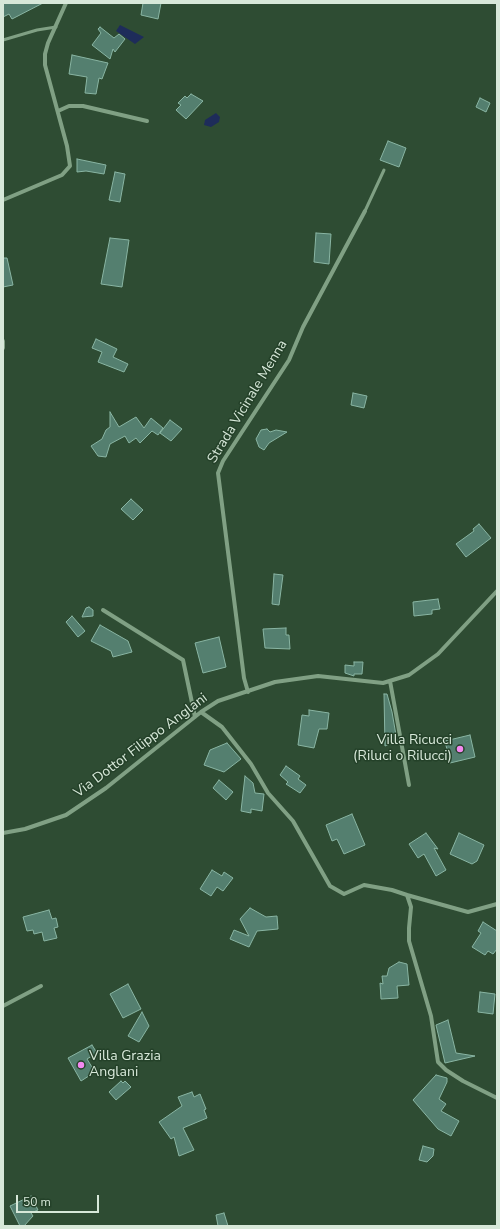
<!DOCTYPE html>
<style>
body{margin:0}
#map{position:relative;width:500px;height:1229px;overflow:hidden;background:#2e4c33;font-family:"Nunito Sans",sans-serif}
canvas{display:block}
.frame{position:absolute;inset:0;border:4px solid #d7e8d9;pointer-events:none}
.scale{position:absolute;left:16px;top:1195px;width:83px;height:18px;box-sizing:border-box;border:2px solid #d7e8d9;border-top:0;padding-left:5px;font-size:12px;line-height:14px;white-space:nowrap;color:#d7e8d9;-webkit-text-stroke:3px #244129;paint-order:stroke}
</style>
<div id="map">
<canvas width="500" height="1229"></canvas>
<div class="frame"></div>
<div class="scale">50 m</div>
</div>
<script>
const ctx = document.querySelector('canvas').getContext('2d');
ctx.lineJoin = 'round';
function fill(path, color) {
  ctx.fillStyle = color;
  ctx.fill(path, 'evenodd');
}
function shape(rows) {
  const path = new Path2D();
  for (const r of rows) {
    path.moveTo(r[0], r[1]);
    for (let i = 2; i < r.length; i += 2) path.lineTo(r[i], r[i + 1]);
  }
  return path;
}
function strokePath(path, color, width, dash) {
  ctx.strokeStyle = color;
  ctx.lineWidth = width;
  ctx.lineCap = dash ? 'butt' : 'round';
  ctx.setLineDash(dash || []);
  ctx.stroke(path);
}
function label(font, color, halo, rows, align = 'center') {
  ctx.font = font + ' "Nunito Sans",sans-serif';
  ctx.lineWidth = 3;
  ctx.setLineDash([]);
  ctx.textBaseline = 'middle';
  ctx.strokeStyle = halo;
  ctx.fillStyle = color;
  for (const [text, x, y, turn = 0] of rows) {
    ctx.save();
    ctx.translate(x, y);
    ctx.rotate((+turn || 0) * Math.PI / 180);
    ctx.textAlign = isNaN(turn) ? turn : align;
    if (halo) ctx.strokeText(text, 0, 0);
    ctx.fillText(text, 0, 0);
    ctx.restore();
  }
}
fill(shape([
 [120,25,144,37,135,44,116,31],
 [216,113,220,117,219,122,211,127,204,125,205,120]
]), '#1e2c5a');
const building = shape([
 [3,3,43,3,12,19,9,14,3,17,3,3],
 [143,3,161,3,158,19,141,15,143,3],
 [100,27,114,38,119,34,125,39,115,52,113,49,110,59,92,45,101,33,98,29,100,27],
 [72,55,108,63,102,79,99,78,96,94,85,93,87,77,69,74,72,55],
 [191,94,203,101,186,119,176,110,181,105,178,103,185,96,187,98,191,94],
 [480,98,490,103,486,112,476,107,480,98],
 [388,141,406,148,399,167,380,160,388,141],
 [77,159,106,165,104,174,86,171,77,172,77,159],
 [115,172,125,174,120,202,109,200,115,172],
 [316,233,331,234,329,264,314,262,316,233],
 [110,238,129,240,122,287,101,284,110,238],
 [3,258,7,258,13,285,3,287,3,258],
 [96,339,117,349,113,357,128,364,124,372,98,362,102,352,92,348,96,339],
 [353,393,367,396,364,408,351,405,353,393],
 [110,412,119,427,136,417,144,428,151,418,163,428,158,435,152,431,140,443,136,438,129,443,125,436,110,444,106,457,98,456,91,446,102,439,106,430,110,427,110,412],
 [170,420,182,429,171,441,160,433,170,420],
 [267,429,270,432,276,430,287,432,269,443,264,450,259,447,256,439,261,430,267,429],
 [131,499,143,510,133,520,121,509,131,499],
 [479,524,491,538,466,557,456,544,474,531,473,529,479,524],
 [274,574,283,575,279,605,272,604,274,574],
 [438,599,440,609,432,610,432,614,414,616,413,602,438,599],
 [89,607,93,610,93,616,82,617,86,608,89,607],
 [72,616,85,631,78,637,66,622,72,616],
 [100,625,128,641,132,652,113,657,111,651,91,641,100,625],
 [286,628,286,635,289,635,290,649,265,648,263,629,286,628],
 [219,637,226,667,203,673,195,643,219,637],
 [354,662,363,662,362,674,354,674,354,676,345,673,345,665,354,666,354,662],
 [384,694,387,694,392,712,397,741,385,746,384,694],
 [309,710,329,713,327,729,319,729,314,748,298,745,302,715,309,716,309,710],
 [470,735,475,757,450,763,445,741,470,735],
 [227,743,241,759,224,772,204,765,210,750,227,743],
 [286,766,300,776,298,779,306,785,300,793,286,784,288,782,280,775,286,766],
 [245,776,253,783,255,793,264,794,262,811,251,809,251,813,241,811,245,776],
 [219,780,233,792,226,800,213,788,219,780],
 [352,814,365,845,344,854,337,839,332,841,326,825,352,814],
 [426,833,438,849,434,848,446,870,436,876,424,854,418,858,409,844,426,833],
 [459,833,484,845,477,861,472,864,450,854,459,833],
 [212,870,222,876,224,872,233,878,223,891,217,887,211,896,200,889,212,870],
 [250,908,266,917,277,916,278,929,257,931,249,947,230,939,234,930,249,936,240,919,250,908],
 [49,910,52,919,56,918,58,927,54,928,57,938,44,941,42,932,34,934,33,930,27,931,23,917,49,910],
 [483,922,497,931,497,949,493,954,488,951,485,955,472,947,481,933,478,931,483,922],
 [399,962,407,964,409,985,397,986,398,998,381,999,380,983,383,984,382,976,387,976,389,968,399,962],
 [128,984,141,1009,123,1018,110,994,128,984],
 [480,992,495,994,493,1014,478,1012,480,992],
 [142,1012,149,1026,139,1042,128,1036,142,1012],
 [448,1020,456,1053,475,1056,445,1063,436,1025,448,1020],
 [92,1045,97,1053,87,1059,95,1072,81,1081,68,1058,92,1045],
 [436,1075,447,1078,447,1082,439,1099,446,1104,441,1111,459,1121,451,1136,438,1129,413,1100,436,1075],
 [121,1081,123,1083,125,1081,131,1087,116,1100,109,1092,121,1081],
 [192,1092,194,1097,200,1094,206,1109,204,1110,207,1118,183,1128,194,1150,179,1156,174,1137,171,1139,159,1122,182,1106,178,1097,192,1092],
 [423,1146,434,1149,433,1156,427,1162,419,1160,423,1146],
 [31,1196,38,1210,31,1213,33,1216,24,1226,20,1226,10,1206,31,1196],
 [224,1213,228,1226,218,1226,216,1215,224,1213]
]);
fill(building, '#547f6f');
strokePath(building, '#89b5a3', 1);
strokePath(shape([
 [3,40,37,30,56,27],
 [365,211,384,170]
]), '#80a084', 3);
strokePath(shape([
 [58,111,69,106,83,106,147,121],
 [3,200,62,175,70,166,67,146,45,65,45,54,48,43,66,3],
 [3,341,3,348],
 [103,610,183,660,195,717],
 [390,681,409,785],
 [248,692,244,678,218,473,223,461,289,360,303,327,365,211],
 [201,712,222,727,251,764,268,793,293,821,330,886,344,894,364,885,392,890,407,895,411,907,409,928,409,941,431,1016,438,1062,446,1070,463,1081,497,1098],
 [3,833,25,829,66,815,106,788,201,712,218,701,275,682,318,676,383,683,409,675,438,654,497,591],
 [407,895,468,912,497,904],
 [3,1006,41,986]
]), '#80a084', 4);
for (const [x, y, r, color] of [
 [460,749,4,"#f489f0"],
 [81,1065,4,"#f489f0"]
]) {
  const dot = new Path2D();
  dot.arc(x, y, r, 0, 2 * Math.PI);
  ctx.fillStyle = color;
  ctx.fill(dot);
  strokePath(dot, '#244129', 1.5);
}
label('14px', '#d7e8d9', '#244129', [
 ["Strada Vicinale Menna",248,402,-59],
 ["Via Dottor Filippo Anglani",141,746,-37]
]);
label('14px', '#d7e8d9', '#244129', [
 ["Villa Ricucci",452,741],
 ["(Riluci o Rilucci)",452,757],
 ["Villa Grazia",89,1057,"left"],
 ["Anglani",89,1073,"left"]
], 'right');
</script>
